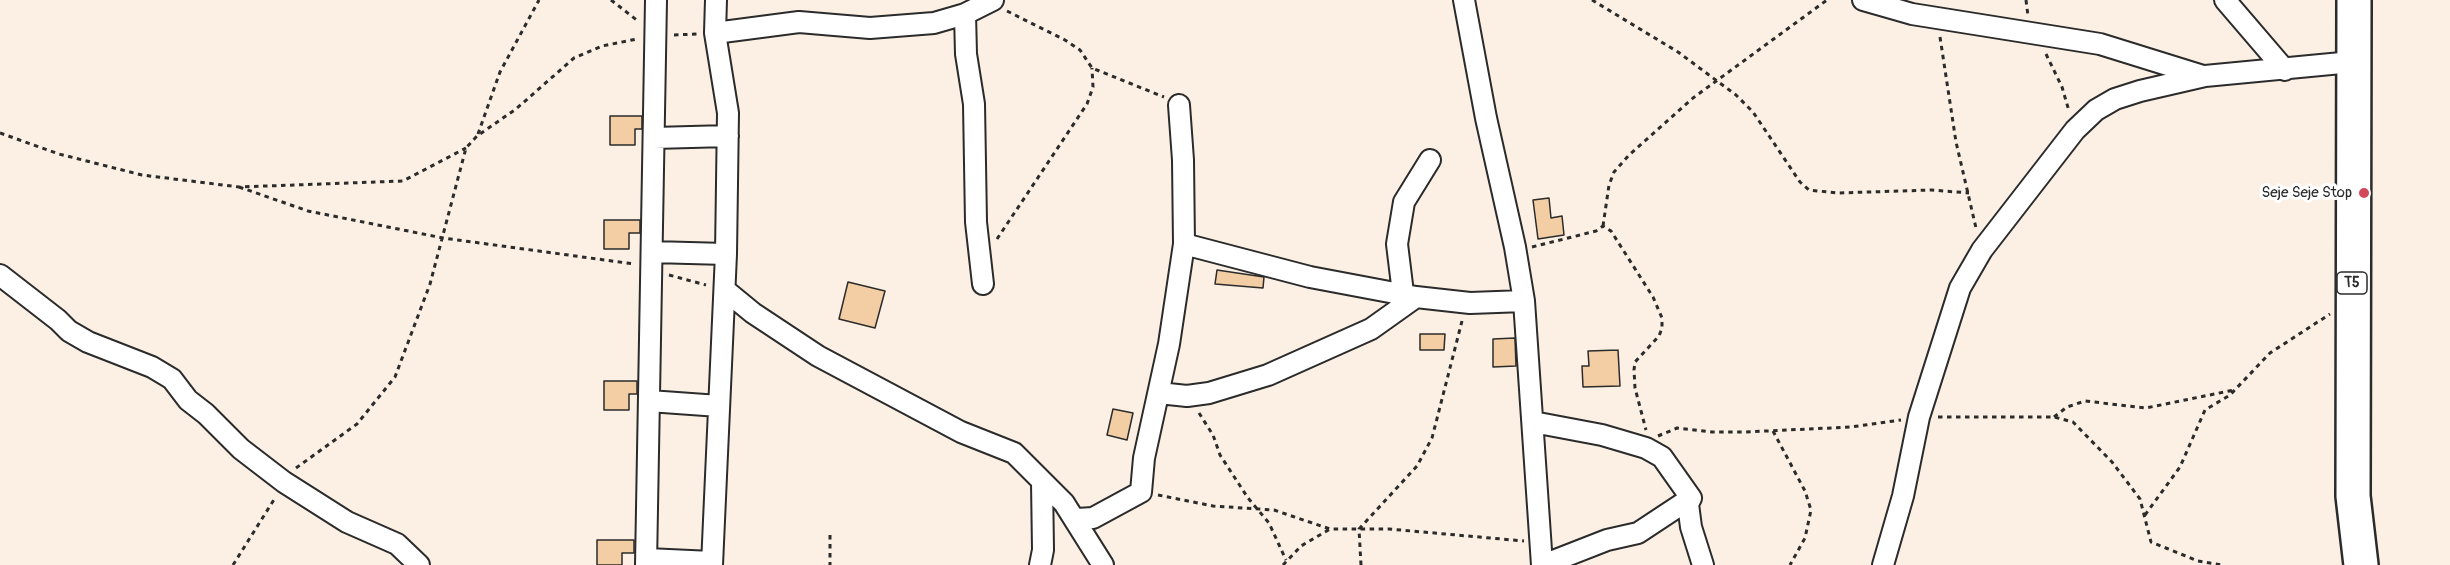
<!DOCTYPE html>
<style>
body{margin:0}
canvas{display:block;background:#fbf0e3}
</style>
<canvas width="2450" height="565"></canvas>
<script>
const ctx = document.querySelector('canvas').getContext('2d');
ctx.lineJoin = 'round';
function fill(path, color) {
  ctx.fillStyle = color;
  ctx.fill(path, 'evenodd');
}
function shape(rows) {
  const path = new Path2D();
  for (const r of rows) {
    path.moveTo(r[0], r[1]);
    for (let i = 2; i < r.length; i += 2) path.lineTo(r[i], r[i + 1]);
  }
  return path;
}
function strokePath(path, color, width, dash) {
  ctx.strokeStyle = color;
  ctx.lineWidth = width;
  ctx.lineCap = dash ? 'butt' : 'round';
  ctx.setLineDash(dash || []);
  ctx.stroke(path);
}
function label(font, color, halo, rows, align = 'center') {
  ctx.font = font + ' Pangolin,sans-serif';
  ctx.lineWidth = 6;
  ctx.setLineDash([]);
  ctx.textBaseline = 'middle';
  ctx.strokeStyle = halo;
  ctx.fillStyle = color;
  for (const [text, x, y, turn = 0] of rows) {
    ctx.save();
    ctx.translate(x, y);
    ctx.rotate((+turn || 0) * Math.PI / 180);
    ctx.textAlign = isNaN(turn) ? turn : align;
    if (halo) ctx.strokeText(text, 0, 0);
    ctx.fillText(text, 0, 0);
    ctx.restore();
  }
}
const building = shape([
 [610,116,642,116,642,129,635,129,635,145,610,145,610,116],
 [1549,198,1551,218,1562,216,1564,235,1538,239,1533,200,1549,198],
 [604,220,640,220,640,233,629,233,629,249,604,249,604,220],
 [1217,270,1264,277,1263,288,1215,284,1217,270],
 [848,282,885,291,875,328,839,319,848,282],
 [1420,334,1445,334,1444,350,1420,350,1420,334],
 [1515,338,1516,366,1493,367,1493,339,1515,338],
 [1618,350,1620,386,1583,387,1582,366,1589,366,1588,351,1618,350],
 [604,381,637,381,637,394,629,394,629,410,604,410,604,381],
 [1113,409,1133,413,1127,440,1107,435,1113,409],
 [597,540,634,540,634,553,622,553,622,565,597,565,597,540]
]);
fill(building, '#f3cda3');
strokePath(building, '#2b2b2b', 1.5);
const minor = shape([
 [1464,0,1486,118,1515,247,1524,301,1542,565],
 [1863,0,1912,14,2100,44,2203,76],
 [2225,0,2285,70],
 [965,14,966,54,974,104,976,222,983,284],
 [715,33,799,22,870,28,934,23,965,14,993,0],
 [654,138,728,136],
 [1184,244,1310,277,1416,297,1470,303,1524,301],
 [652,252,726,254],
 [0,275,58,320,69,331,88,342,152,367,172,379,188,400,206,414,241,449,284,482,347,522,397,544,419,565],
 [725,290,753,313,818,356,961,432,1014,453,1064,503,1103,565],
 [1403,293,1397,244,1404,202,1430,160],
 [1159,393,1187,396,1209,393,1268,375,1371,329,1416,297],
 [649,401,719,406],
 [1533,422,1602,435,1646,448,1662,457,1691,498,1688,504,1691,527,1703,565],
 [1077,519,1093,518,1141,492,1144,458,1169,344,1184,244,1183,160,1179,105],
 [647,559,712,562],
 [646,565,656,0],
 [712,565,726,254,728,113,715,33,716,0],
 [1040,565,1043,550,1042,482],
 [1543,565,1607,540,1638,533,1691,498],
 [1883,565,1903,496,1919,417,1960,288,1982,250,2075,130,2096,110,2115,99,2140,91,2205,76,2352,62]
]);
const trunk = shape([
 [2354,0,2353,496,2361,565]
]);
strokePath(minor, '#2b2b2b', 24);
strokePath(trunk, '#2b2b2b', 38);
strokePath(shape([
 [611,0,638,21],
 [1592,0,1678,52,1736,95,1753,112,1800,182,1809,190,1837,193,1932,190,1969,193],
 [2026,0,2028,16],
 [1007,11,1065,40,1080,50,1092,68,1164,97],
 [674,35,697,34],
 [1940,37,1956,142,1976,228],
 [2046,54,2062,87,2069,111],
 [0,133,59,154,142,175,239,187,403,181,466,148],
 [478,134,500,72,539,0],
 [239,187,308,211,443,238,634,264],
 [1603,226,1609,185,1614,172,1629,155,1693,98,1827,0],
 [997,239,1087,104,1093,87,1092,68],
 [1532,247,1596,231,1603,226,1611,231,1653,297,1662,318,1662,328,1659,336,1635,362,1634,370,1635,388,1646,430],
 [669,275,706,285],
 [1199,413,1213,435,1220,455,1248,498,1269,523,1286,560],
 [1938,417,2054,417,2073,422,2112,462,2140,499,2151,542,2198,561,2222,565],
 [2054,417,2067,407,2085,401,2146,408,2234,390],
 [1773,431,1805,491,1811,510,1805,538,1790,565],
 [1658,436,1677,428,1712,432,1745,432,1851,427,1901,420],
 [296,468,357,424,395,377,430,284,466,148,477,136,516,109,574,58,602,46,637,39],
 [1158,495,1213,506,1274,510,1330,529,1389,529,1524,541],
 [2145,515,2180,467,2205,410,2230,395,2270,353,2330,314],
 [830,535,830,565],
 [233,565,275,498],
 [1283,565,1301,546,1330,529],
 [1361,565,1359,529,1417,466,1432,438,1462,321]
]), '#2b2b2b', 3, [4.5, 4.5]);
strokePath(minor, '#fff', 20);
strokePath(trunk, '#fff', 33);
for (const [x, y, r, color] of [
 [2364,193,6,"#d1495b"]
]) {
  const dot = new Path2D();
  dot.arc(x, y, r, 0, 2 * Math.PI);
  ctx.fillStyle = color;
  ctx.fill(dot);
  strokePath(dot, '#fff', 2);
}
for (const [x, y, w] of [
 [2352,283,30]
]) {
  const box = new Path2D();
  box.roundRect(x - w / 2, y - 11, w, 22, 4.5);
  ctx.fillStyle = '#fff';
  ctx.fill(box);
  strokePath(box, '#2b2b2b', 1.5);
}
label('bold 14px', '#2b2b2b', null, [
 ["T5",2352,283]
]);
label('15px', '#2b2b2b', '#fff', [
 ["Seje Seje Stop",2352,193]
], 'right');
</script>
